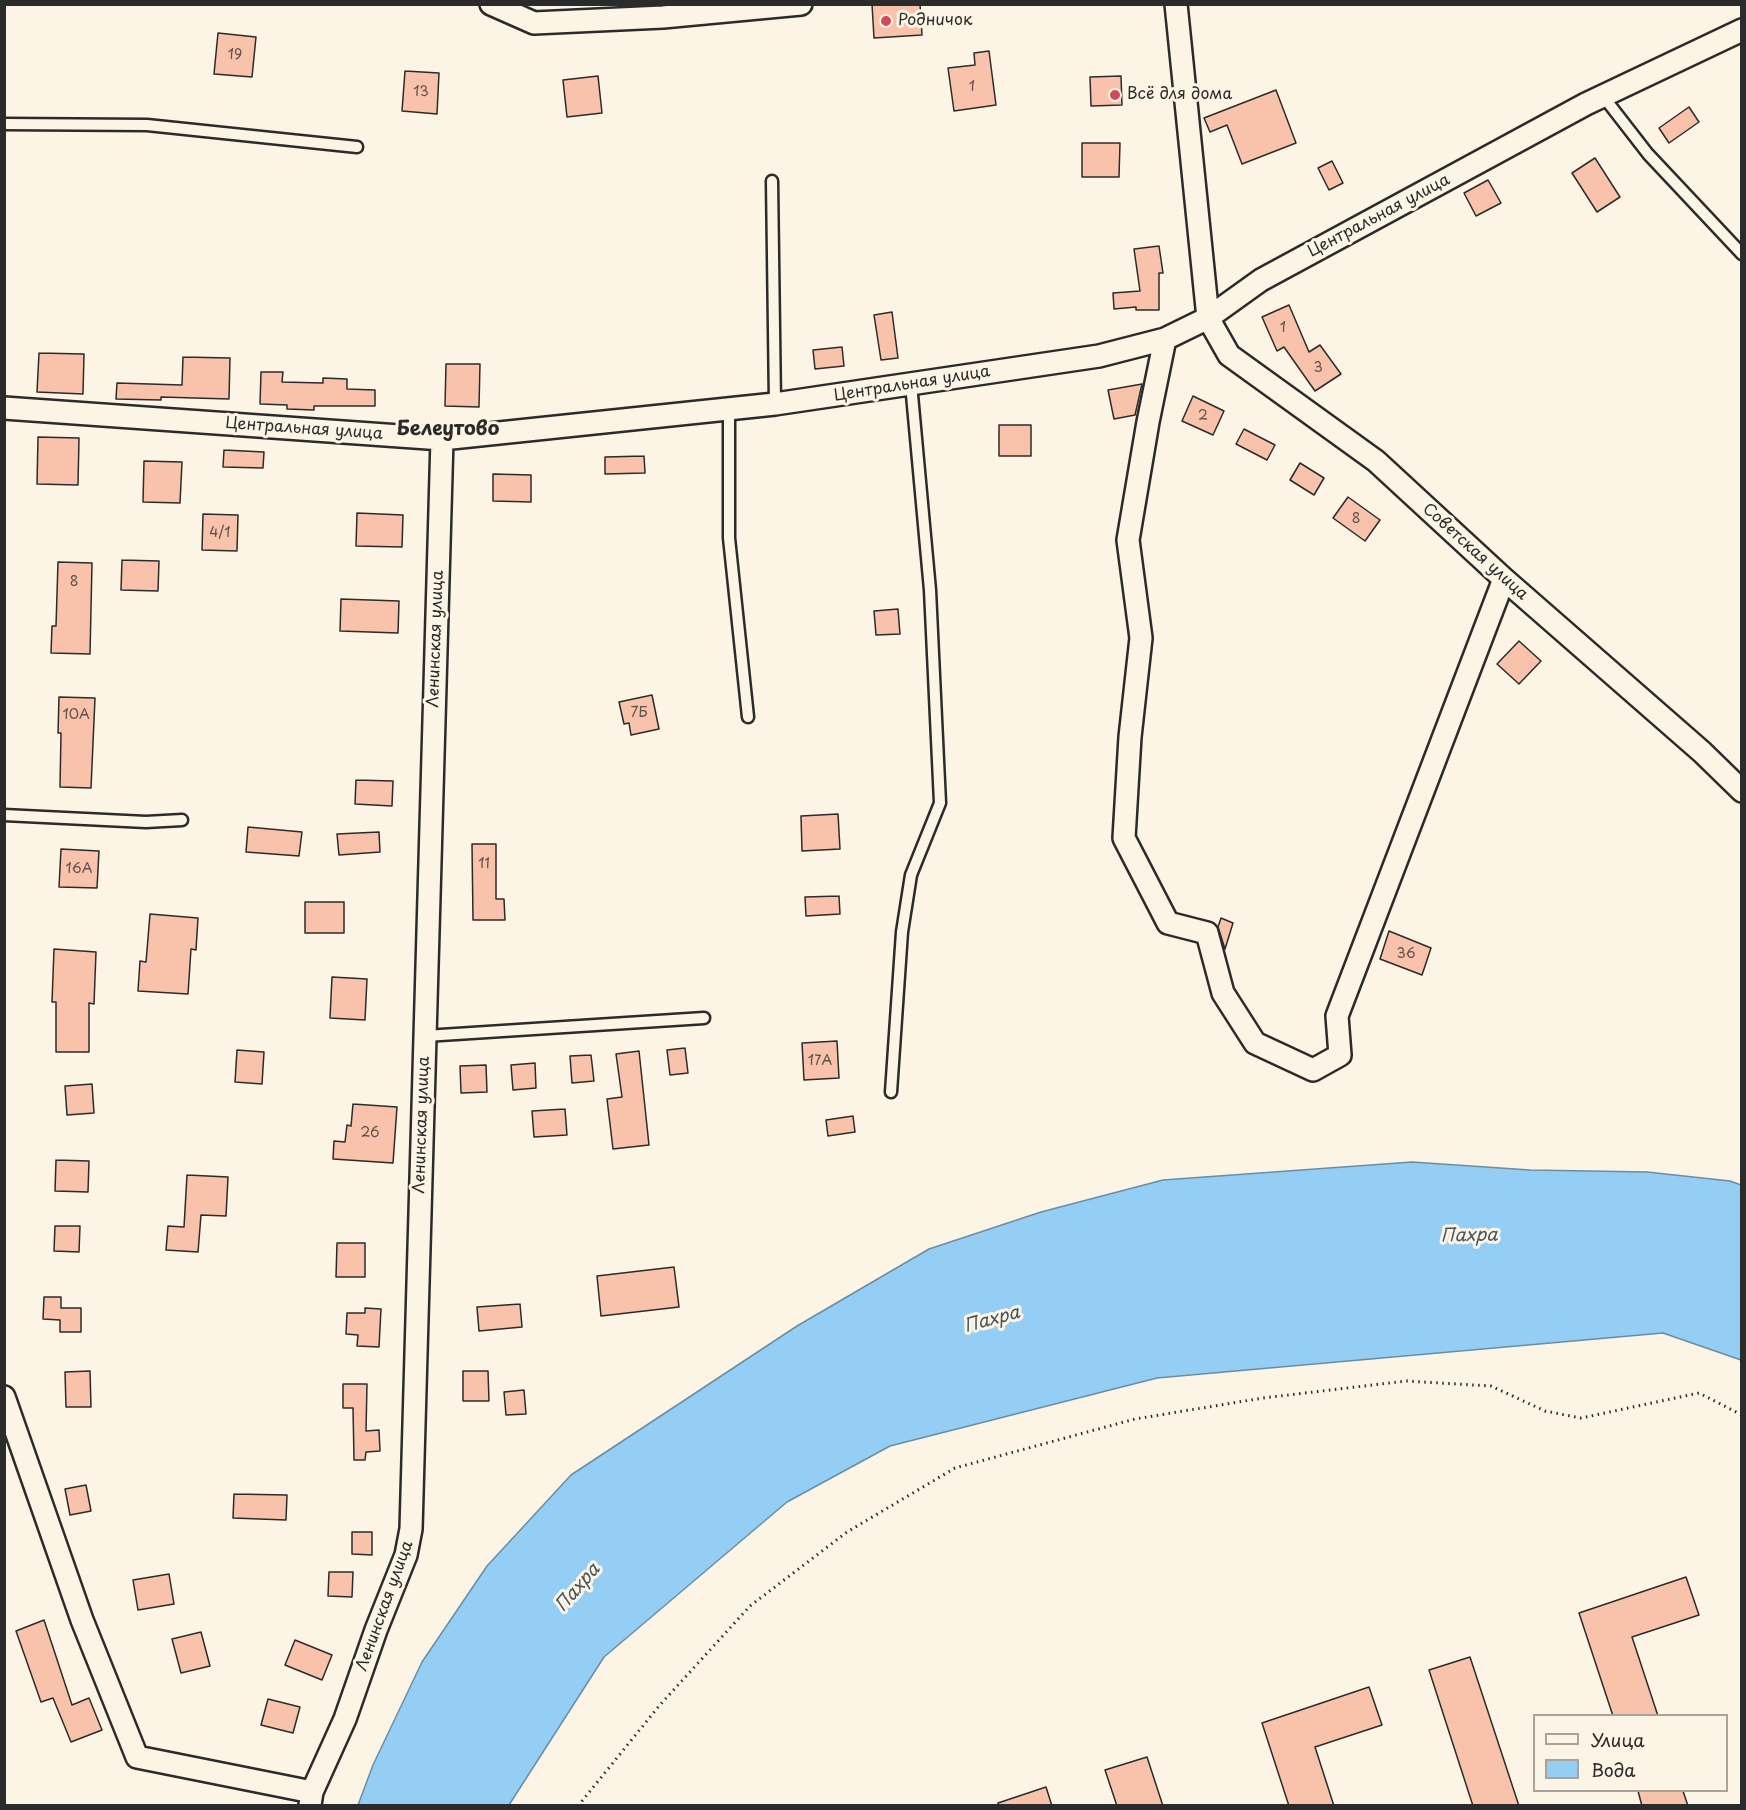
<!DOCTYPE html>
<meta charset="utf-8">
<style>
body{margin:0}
#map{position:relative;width:1746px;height:1810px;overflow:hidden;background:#fcf5e5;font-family:"Playpen Sans",sans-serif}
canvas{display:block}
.frame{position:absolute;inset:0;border:6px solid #2b2b2b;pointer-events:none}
.legend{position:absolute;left:1533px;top:1714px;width:195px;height:78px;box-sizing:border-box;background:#fcf5e5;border:2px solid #a8a49b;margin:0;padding:8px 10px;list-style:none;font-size:18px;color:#2b2b2b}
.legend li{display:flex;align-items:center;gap:12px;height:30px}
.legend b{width:30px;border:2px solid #a8a49b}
</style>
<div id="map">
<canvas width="1746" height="1810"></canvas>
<div class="frame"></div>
<ul class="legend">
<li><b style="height:8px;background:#fcf5e5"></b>Улица</li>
<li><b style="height:16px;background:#94cef4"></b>Вода</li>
</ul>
</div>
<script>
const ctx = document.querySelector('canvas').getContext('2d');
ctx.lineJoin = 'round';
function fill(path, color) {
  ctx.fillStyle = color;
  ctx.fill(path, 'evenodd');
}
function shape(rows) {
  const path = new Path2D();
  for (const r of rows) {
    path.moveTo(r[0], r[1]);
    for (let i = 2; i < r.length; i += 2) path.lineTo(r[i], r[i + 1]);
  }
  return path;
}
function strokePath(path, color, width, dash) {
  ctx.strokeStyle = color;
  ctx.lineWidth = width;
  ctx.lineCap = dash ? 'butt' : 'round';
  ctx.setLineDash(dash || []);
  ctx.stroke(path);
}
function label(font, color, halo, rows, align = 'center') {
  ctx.font = font + ' "Playpen Sans",sans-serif';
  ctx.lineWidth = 6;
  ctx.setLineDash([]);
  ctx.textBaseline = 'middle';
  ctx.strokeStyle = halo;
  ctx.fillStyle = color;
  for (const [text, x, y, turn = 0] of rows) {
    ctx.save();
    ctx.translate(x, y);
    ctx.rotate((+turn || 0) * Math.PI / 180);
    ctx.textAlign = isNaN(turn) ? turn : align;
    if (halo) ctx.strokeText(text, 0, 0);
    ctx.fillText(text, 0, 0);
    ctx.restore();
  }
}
const water = shape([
 [1412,1162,1530,1170,1647,1172,1730,1181,1741,1185,1741,1360,1663,1333,1157,1378,890,1446,787,1502,604,1657,509,1805,358,1805,373,1765,422,1662,487,1566,571,1475,797,1326,929,1249,1041,1212,1163,1180,1412,1162]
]);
fill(water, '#94cef4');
strokePath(water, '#6a8da4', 1.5);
const building = shape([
 [872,4,920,4,922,35,874,38,872,4],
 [218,33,256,37,252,77,214,74,218,33],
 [989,51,996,105,954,111,948,68,975,65,974,53,989,51],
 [405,71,439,73,437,114,402,111,405,71],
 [598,76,602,113,567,117,563,80,598,76],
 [1121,76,1122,105,1091,106,1090,77,1121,76],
 [1276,90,1296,143,1242,164,1227,125,1210,132,1204,118,1276,90],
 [1689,107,1699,122,1669,143,1659,128,1689,107],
 [1082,143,1120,143,1119,177,1082,177,1082,143],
 [1595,158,1620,197,1597,212,1572,173,1595,158],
 [1332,161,1343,183,1329,190,1318,168,1332,161],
 [1488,180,1501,203,1476,216,1464,193,1488,180],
 [1159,246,1163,273,1159,273,1159,310,1136,310,1136,307,1114,309,1113,293,1140,291,1134,249,1159,246],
 [1289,305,1309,352,1320,345,1341,374,1315,391,1284,347,1277,351,1262,317,1289,305],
 [892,312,898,358,881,360,874,315,892,312],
 [842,347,844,366,815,369,813,350,842,347],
 [39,353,84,354,83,394,37,392,39,353],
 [183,357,230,358,229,399,161,397,161,400,116,399,117,383,182,385,183,357],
 [446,364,480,364,479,407,445,406,446,364],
 [261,372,283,372,282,382,323,383,323,378,347,379,347,389,375,390,375,406,314,406,314,410,287,409,287,405,260,404,261,372],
 [1142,384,1135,415,1114,419,1108,390,1142,384],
 [1193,396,1224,411,1213,435,1182,421,1193,396],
 [999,425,1031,425,1031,456,999,456,999,425],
 [1244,429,1275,445,1267,460,1236,444,1244,429],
 [38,437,79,438,78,485,37,484,38,437],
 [224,450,264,452,263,468,223,467,224,450],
 [644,456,645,473,605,474,605,457,644,456],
 [144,461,182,462,180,503,143,502,144,461],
 [1300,463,1324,478,1314,495,1290,480,1300,463],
 [493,474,531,475,531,502,493,501,493,474],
 [1348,497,1380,520,1365,541,1333,518,1348,497],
 [357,513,403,515,402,547,356,546,357,513],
 [203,514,238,515,237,551,202,550,203,514],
 [122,560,159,561,158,591,121,590,122,560],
 [58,562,92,563,90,654,51,653,52,626,56,626,58,562],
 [341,599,399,601,398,633,340,631,341,599],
 [898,609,900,634,876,635,874,611,898,609],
 [1519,641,1541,661,1519,684,1497,664,1519,641],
 [652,695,659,729,631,735,629,723,624,724,619,702,652,695],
 [59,697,95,698,91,788,60,787,61,733,58,733,59,697],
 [356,780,393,781,392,806,355,804,356,780],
 [838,814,840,849,802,851,801,816,838,814],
 [248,827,302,832,299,856,246,852,248,827],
 [379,832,380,852,339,855,337,834,379,832],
 [472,844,496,844,496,899,504,899,505,920,473,920,472,844],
 [61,849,99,851,97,888,59,887,61,849],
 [839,896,840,914,806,916,805,897,839,896],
 [305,902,344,902,344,933,305,933,305,902],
 [150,914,198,918,196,950,191,949,188,994,138,991,140,961,146,962,150,914],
 [1221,918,1233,923,1225,949,1218,927,1221,918],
 [1389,931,1431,948,1422,975,1380,959,1389,931],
 [54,949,96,952,94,1004,89,1003,89,1052,56,1052,56,1002,52,1002,54,949],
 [332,977,367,979,365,1020,330,1018,332,977],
 [837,1041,839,1078,804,1080,802,1043,837,1041],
 [685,1048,688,1073,670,1075,667,1050,685,1048],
 [237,1050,264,1052,262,1084,235,1082,237,1050],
 [639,1051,649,1145,613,1149,607,1099,622,1097,616,1054,639,1051],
 [591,1055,594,1081,572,1083,570,1056,591,1055],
 [535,1063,536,1088,513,1090,511,1065,535,1063],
 [486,1065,487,1092,461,1093,460,1066,486,1065],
 [92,1084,94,1113,67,1115,65,1086,92,1084],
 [353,1104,397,1107,393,1163,333,1159,334,1141,345,1142,347,1125,351,1126,353,1104],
 [565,1109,567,1135,534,1137,532,1111,565,1109],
 [853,1116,855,1132,828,1136,826,1120,853,1116],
 [56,1160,89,1161,88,1192,55,1191,56,1160],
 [187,1175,228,1177,226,1216,201,1215,198,1252,166,1250,168,1226,184,1227,187,1175],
 [55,1226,80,1226,79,1252,54,1251,55,1226],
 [337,1243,365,1243,365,1277,336,1277,337,1243],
 [674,1267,679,1307,601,1316,597,1276,674,1267],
 [44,1297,61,1297,61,1308,81,1308,81,1332,60,1332,60,1320,43,1319,44,1297],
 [520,1304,522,1327,479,1331,477,1307,520,1304],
 [365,1308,381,1309,379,1347,357,1346,358,1335,346,1334,347,1313,365,1313,365,1308],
 [90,1371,91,1407,66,1407,65,1372,90,1371],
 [463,1371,488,1371,489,1401,463,1401,463,1371],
 [343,1384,367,1384,366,1431,379,1430,380,1451,366,1452,365,1460,354,1460,353,1408,343,1408,343,1384],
 [524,1390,526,1414,506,1415,504,1392,524,1390],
 [86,1485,91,1511,70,1515,65,1489,86,1485],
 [234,1494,287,1495,286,1520,233,1518,234,1494],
 [352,1532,372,1532,372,1555,352,1554,352,1532],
 [329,1572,353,1572,352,1597,328,1596,329,1572],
 [169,1574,174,1604,138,1610,133,1580,169,1574],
 [1686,1577,1699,1615,1632,1637,1658,1716,1613,1716,1579,1613,1686,1577],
 [44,1620,72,1705,89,1698,102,1730,71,1742,53,1698,41,1702,16,1631,44,1620],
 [201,1632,210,1666,181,1673,172,1639,201,1632],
 [295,1640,332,1655,322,1680,285,1665,295,1640],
 [1470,1657,1519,1806,1473,1806,1429,1670,1470,1657],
 [1369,1687,1382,1725,1315,1747,1334,1806,1289,1806,1262,1723,1369,1687],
 [268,1699,300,1707,293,1733,261,1725,268,1699],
 [1147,1757,1163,1806,1117,1806,1105,1770,1147,1757],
 [1046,1787,1052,1806,998,1806,998,1803,1046,1787],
 [1638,1791,1683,1791,1688,1806,1642,1806,1638,1791]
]);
fill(building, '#f8c2ab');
strokePath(building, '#2b2b2b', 1.5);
const service = shape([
 [1603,96,1648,154,1742,254],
 [4,124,147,125,357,147],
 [772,181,775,404],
 [729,410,729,538,748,717],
 [4,815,146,822,182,820],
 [425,1036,704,1018],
 [891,1092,902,932,911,875,940,803,930,590,911,384]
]);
const minor = shape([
 [491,4,534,23,663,17,801,4],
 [1176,4,1208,318,1229,355,1376,461,1504,579,1702,752,1742,791],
 [1165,339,1148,422,1128,540,1141,638,1130,737,1124,838,1168,923,1207,933,1223,993,1255,1043,1313,1070,1340,1055,1337,1016,1504,579],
 [4,408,442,439,775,404,1099,356,1165,339,1208,318,1261,280,1586,104,1742,30],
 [4,1397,82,1620,137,1757,312,1792,310,1805],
 [312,1792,345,1719,376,1630,406,1555,411,1529,442,439]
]);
strokePath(service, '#2b2b2b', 15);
strokePath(minor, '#2b2b2b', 26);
strokePath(shape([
 [578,1806,659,1706,750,1606,847,1532,955,1468,1135,1419,1263,1398,1406,1381,1491,1386,1545,1411,1581,1418,1699,1393,1742,1415]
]), '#2b2b2b', 3, [1.5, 4.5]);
strokePath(service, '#fcf5e5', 10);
strokePath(minor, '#fcf5e5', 21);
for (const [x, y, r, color] of [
 [886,21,6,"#d1495b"],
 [1115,95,6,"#d1495b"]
]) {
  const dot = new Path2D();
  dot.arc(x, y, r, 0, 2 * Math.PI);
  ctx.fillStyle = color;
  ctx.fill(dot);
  strokePath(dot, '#fcf5e5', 2);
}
label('14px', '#5e514b', null, [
 ["19",235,55],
 ["1",972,87],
 ["13",421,92],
 ["1",1283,328],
 ["3",1318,368],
 ["2",1203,416],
 ["8",1356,519],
 ["4/1",220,533],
 ["8",74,582],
 ["7Б",639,713],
 ["10А",76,715],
 ["11",484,864],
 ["16А",79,869],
 ["36",1406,954],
 ["17А",820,1061],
 ["26",370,1133]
]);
label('16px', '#2b2b2b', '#fcf5e5', [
 ["Родничок",898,21],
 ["Всё для дома",1127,95]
], 'left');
label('16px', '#2b2b2b', '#fcf5e5', [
 ["Центральная улица",1379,216,-28],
 ["Центральная улица",912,384,-9],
 ["Центральная улица",304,429,4],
 ["Советская улица",1475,552,42],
 ["Ленинская улица",436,639,-88],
 ["Ленинская улица",422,1125,-88],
 ["Ленинская улица",385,1606,-70]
]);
label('italic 18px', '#45545d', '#fcf5e5', [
 ["Пахра",1469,1236,-1],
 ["Пахра",992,1320,-15],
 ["Пахра",578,1588,-49]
]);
label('bold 20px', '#2b2b2b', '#fcf5e5', [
 ["Белеутово",448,429]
]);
</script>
